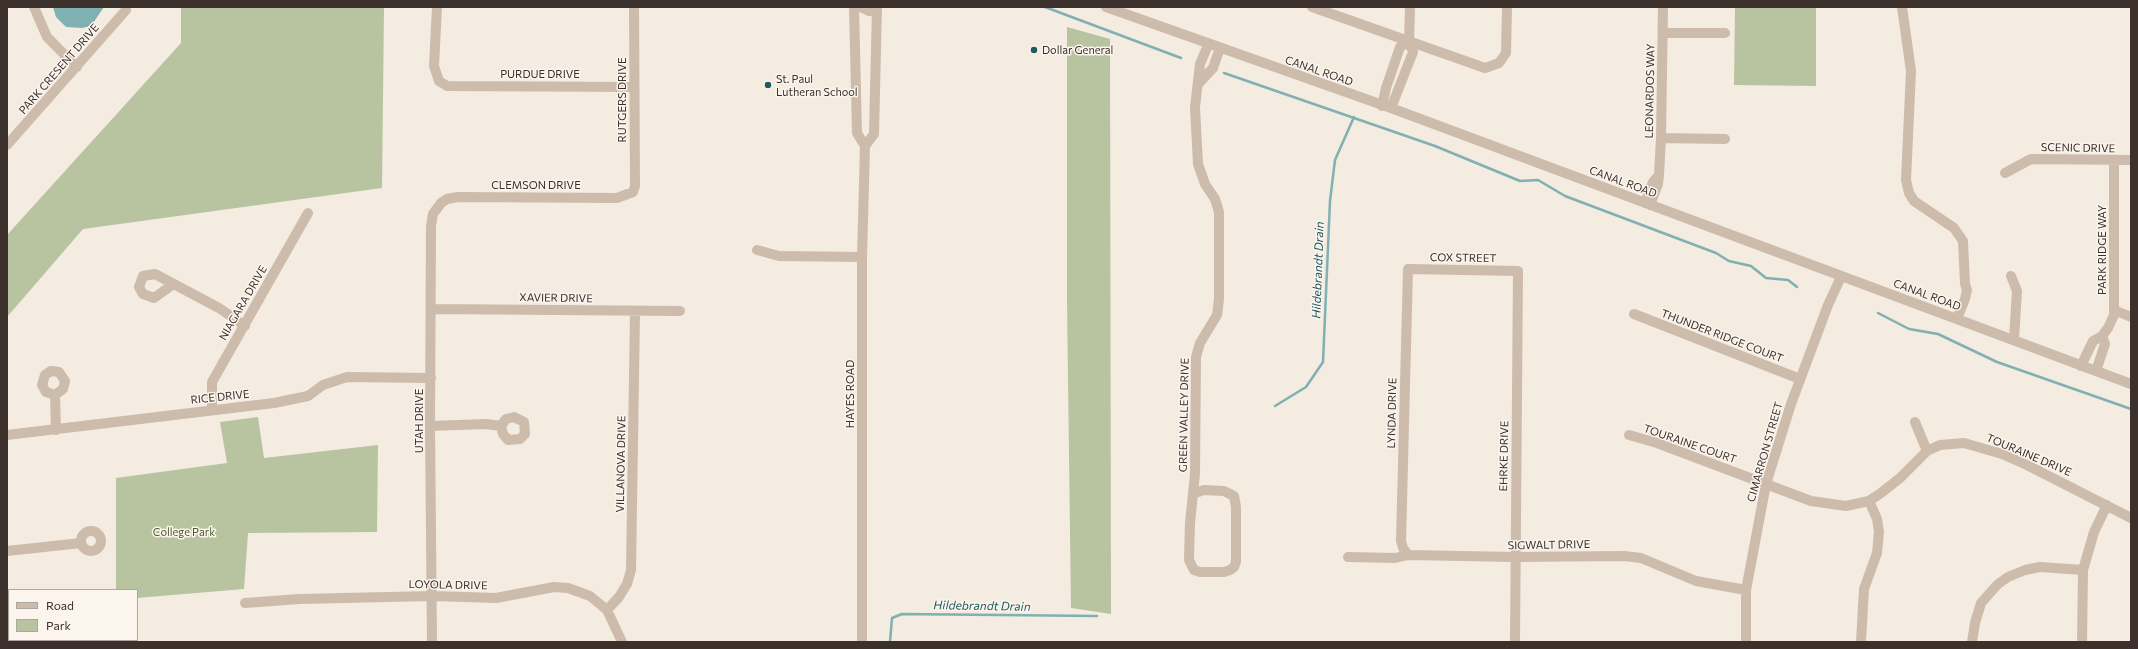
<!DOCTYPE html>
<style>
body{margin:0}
#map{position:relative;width:2138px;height:649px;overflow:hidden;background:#f4ebe1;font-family:Commissioner,sans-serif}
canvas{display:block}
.frame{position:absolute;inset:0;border:8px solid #3b302b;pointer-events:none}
.legend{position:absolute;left:8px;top:589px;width:130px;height:52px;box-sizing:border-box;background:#fbf5ee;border:1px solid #aea6a0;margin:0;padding:5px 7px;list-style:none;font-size:12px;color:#3b302b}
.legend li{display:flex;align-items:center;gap:8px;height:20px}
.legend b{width:20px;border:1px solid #aea6a0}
</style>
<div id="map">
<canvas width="2138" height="649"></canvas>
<div class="frame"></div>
<ul class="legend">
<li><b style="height:5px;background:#cdbbac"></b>Road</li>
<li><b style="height:11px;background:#b8c4a0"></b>Park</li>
</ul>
</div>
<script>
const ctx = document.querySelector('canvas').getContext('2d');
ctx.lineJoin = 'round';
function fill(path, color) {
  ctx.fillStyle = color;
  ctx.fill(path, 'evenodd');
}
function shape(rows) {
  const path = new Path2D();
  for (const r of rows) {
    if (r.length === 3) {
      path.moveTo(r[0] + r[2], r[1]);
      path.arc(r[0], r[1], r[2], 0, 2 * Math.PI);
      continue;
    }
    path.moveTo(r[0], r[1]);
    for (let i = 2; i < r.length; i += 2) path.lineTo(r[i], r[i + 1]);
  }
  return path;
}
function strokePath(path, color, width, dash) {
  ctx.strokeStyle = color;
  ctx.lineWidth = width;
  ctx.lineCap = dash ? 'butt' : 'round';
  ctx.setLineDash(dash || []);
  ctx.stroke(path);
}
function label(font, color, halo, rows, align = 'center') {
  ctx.font = font + ' Commissioner,sans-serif';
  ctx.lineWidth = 3;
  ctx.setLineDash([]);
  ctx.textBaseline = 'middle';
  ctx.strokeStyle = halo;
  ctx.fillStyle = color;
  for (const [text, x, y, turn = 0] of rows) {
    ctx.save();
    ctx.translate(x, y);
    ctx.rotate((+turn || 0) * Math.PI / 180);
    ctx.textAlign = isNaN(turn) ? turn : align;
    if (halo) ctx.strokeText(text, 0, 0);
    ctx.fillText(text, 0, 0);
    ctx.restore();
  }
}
fill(shape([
 [181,7,384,7,382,188,83,229,7,317,7,235,181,43],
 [1735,7,1816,7,1816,86,1734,85],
 [1067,27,1110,39,1111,614,1071,608,1067,301],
 [258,417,264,458,378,445,377,532,248,533,244,589,137,598,137,590,116,590,116,478,227,463,220,422]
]), '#b8c4a0');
fill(shape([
 [53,7,104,7,91,26,82,28,66,27,56,17]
]), '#7fb0b2');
strokePath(shape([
 [1045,7,1181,58],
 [1224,73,1435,146,1520,181,1538,180,1565,196,1716,253,1729,261,1751,266,1766,278,1788,280,1797,287],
 [1878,313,1909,329,1938,334,1997,362,2131,409],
 [1275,406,1306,387,1323,362,1330,201,1335,160,1354,117],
 [890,642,892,618,902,614,1097,616]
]), '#7fb0b2', 2.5);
strokePath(shape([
 [34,7,47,37,77,67],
 [437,7,434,66,439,81,447,86,633,87],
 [854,7,857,133,865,146,862,257,862,642],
 [861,7,869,11,877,11],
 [1106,7,1391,108,2131,384],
 [1312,7,1485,68,1499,63,1506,53,1507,7],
 [1902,7,1911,71,1906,180,1909,193,1914,201,1954,228,1963,241,1965,284,1967,290,1965,299,1957,319],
 [1663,33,1725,33],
 [1409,42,1410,7],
 [1198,84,1213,68,1220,48],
 [1382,106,1386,88,1400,47,1409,42,1413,52,1391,108],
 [1661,138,1725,139],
 [7,145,126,10,126,7],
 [865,146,874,134,877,7],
 [2005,173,2031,159,2131,160],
 [1659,175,1661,138,1663,7],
 [1645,203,1653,182,1659,175,1658,184,1650,205],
 [757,250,779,256,862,257],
 [2011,276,2017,291,2014,339],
 [172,285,154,298,143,294,139,287,143,276,155,274,219,308,245,326],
 [432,309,680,311],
 [2114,310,2131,317],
 [1634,314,1800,379],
 [2102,336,2108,328,2114,315,2114,160],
 [2081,366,2093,341,2102,336,2105,344,2096,371],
 [55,395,46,392,42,385,45,375,51,371,59,372,65,381,63,389,55,395,56,430],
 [212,409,212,382,308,213],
 [1915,422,1927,451],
 [430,426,486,424,501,426,506,419,514,417,524,422,525,434,520,439,508,440,503,434,501,426],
 [7,435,274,403,308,396,323,385,347,377,431,378],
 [1629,435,1657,443,1811,501,1846,506,1869,501,1881,493,1900,478,1927,451,1940,445,1964,443,2002,454,2027,465,2131,518],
 [1195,493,1204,490,1224,491,1234,496,1236,507,1236,562,1234,567,1230,570,1224,572,1200,572,1194,570,1189,560,1190,523,1195,474,1196,357,1200,343,1217,315,1219,299,1219,212,1215,199,1205,184,1198,164,1195,107,1200,64,1208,45],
 [91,541,10],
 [7,551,81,543],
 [1408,555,1403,548,1401,541,1408,269,1518,271,1515,642],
 [1348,557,1395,558,1408,555,1515,557,1624,556,1641,558,1696,581,1746,590],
 [245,603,299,599,433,596,496,598,554,587,568,588,590,596,607,610,622,642],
 [607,610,619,597,627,584,631,570,635,312],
 [432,642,430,426,431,226,433,214,441,203,447,199,458,197,617,198,633,192,635,186,634,7],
 [1746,642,1746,590,1766,484,1791,404,1828,305,1841,277],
 [1861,642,1864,589,1877,553,1879,532,1877,519,1869,501],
 [1972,642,1975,623,1981,603,1998,584,2008,577,2025,570,2040,567,2083,570],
 [2082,642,2083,570,2094,532,2107,505]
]), '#cdbbac', 10);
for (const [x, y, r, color] of [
 [1034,50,4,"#1f5a5e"],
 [768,85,4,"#1f5a5e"]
]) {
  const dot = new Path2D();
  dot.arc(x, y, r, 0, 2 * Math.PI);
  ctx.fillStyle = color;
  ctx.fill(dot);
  strokePath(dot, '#fbf5ee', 1.5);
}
label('11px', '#3b302b', '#fbf5ee', [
 ["Dollar General",1042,50],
 ["St. Paul",776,79],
 ["Lutheran School",776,92]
], 'left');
label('11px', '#3b302b', '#fbf5ee', [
 ["PARK CRESENT DRIVE",59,69,-49],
 ["CANAL ROAD",1319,71,19],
 ["PURDUE DRIVE",540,74],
 ["LEONARDOS WAY",1650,91,-89],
 ["RUTGERS DRIVE",622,100,-90],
 ["SCENIC DRIVE",2078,148,1],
 ["CANAL ROAD",1623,182,20],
 ["CLEMSON DRIVE",536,185],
 ["PARK RIDGE WAY",2102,250,-90],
 ["COX STREET",1463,258,1],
 ["CANAL ROAD",1927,295,20],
 ["XAVIER DRIVE",556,298,1],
 ["NIAGARA DRIVE",243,303,-60],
 ["THUNDER RIDGE COURT",1722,336,21],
 ["HAYES ROAD",850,394,-90],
 ["RICE DRIVE",220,397,-6],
 ["LYNDA DRIVE",1392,413,-89],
 ["GREEN VALLEY DRIVE",1184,415,-89],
 ["UTAH DRIVE",419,421,-90],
 ["TOURAINE COURT",1690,444,19],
 ["CIMARRON STREET",1765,452,-74],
 ["TOURAINE DRIVE",2029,455,23],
 ["EHRKE DRIVE",1504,456,-89],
 ["VILLANOVA DRIVE",621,464,-89],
 ["SIGWALT DRIVE",1549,545,-1],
 ["LOYOLA DRIVE",448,585,1]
]);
label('11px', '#4a5a2e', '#fbf5ee', [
 ["College Park",184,532]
]);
label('italic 12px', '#1f5a5e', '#fbf5ee', [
 ["Hildebrandt Drain",1318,270,-88],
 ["Hildebrandt Drain",982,606,1]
]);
</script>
